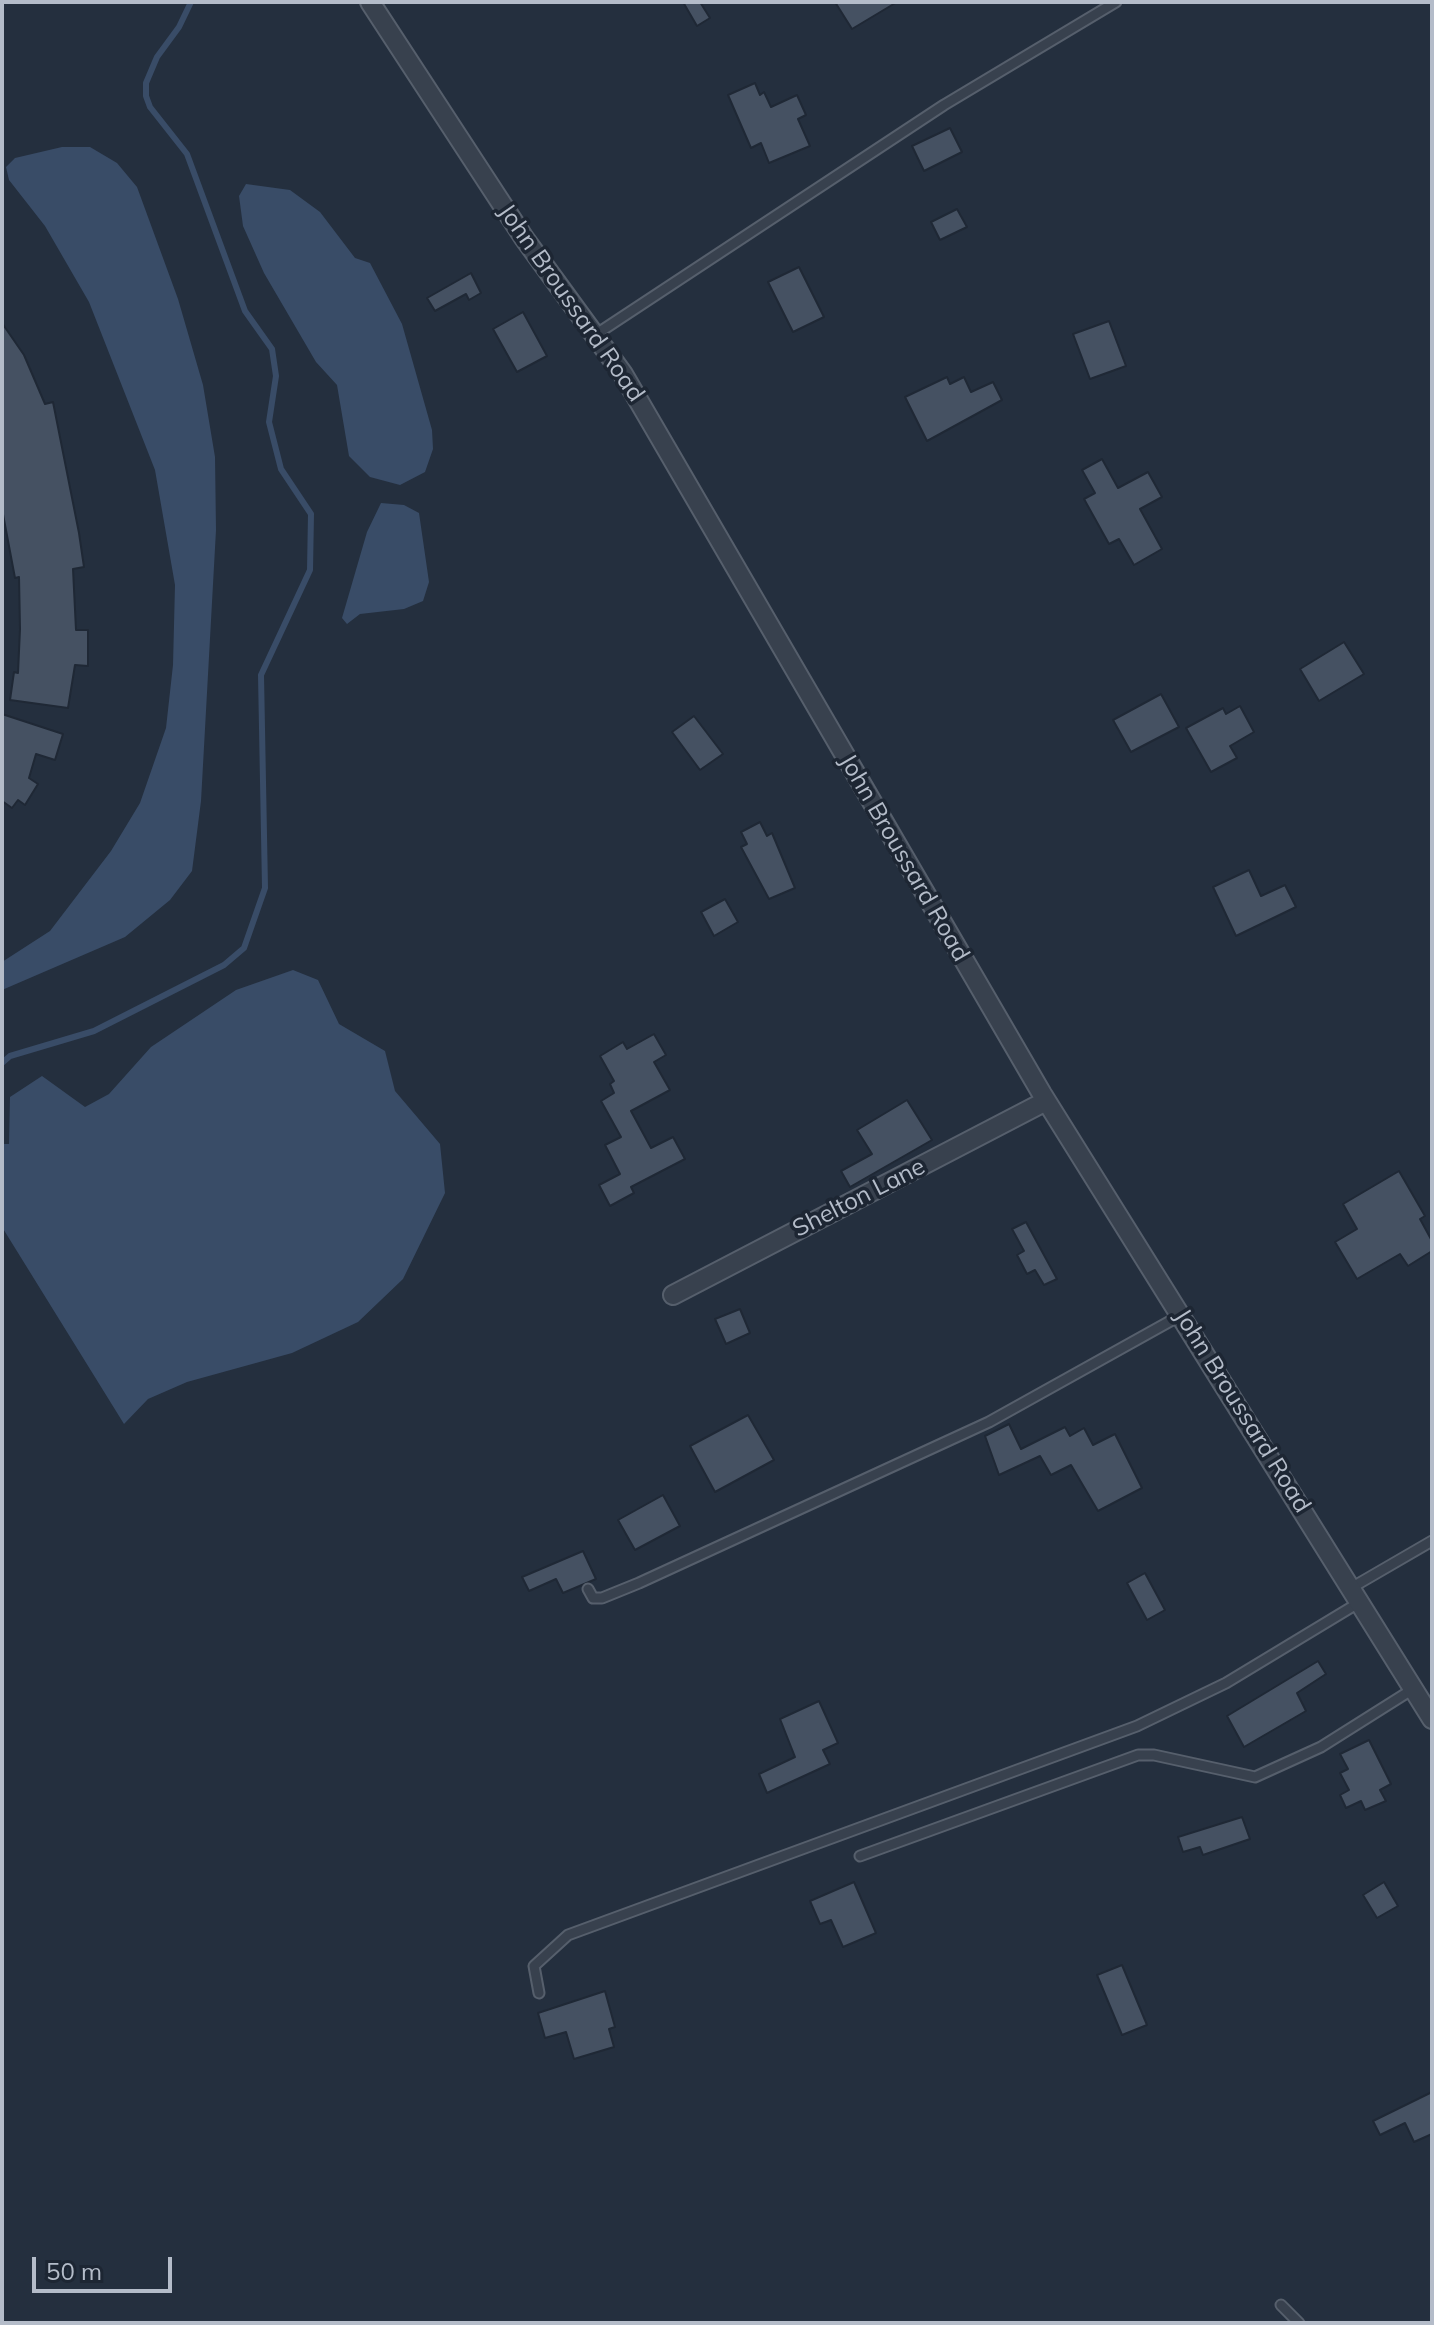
<!DOCTYPE html>
<style>
body{margin:0}
#map{position:relative;width:1434px;height:2325px;overflow:hidden;background:#242f3e;font-family:Mulish,sans-serif}
canvas{display:block}
.frame{position:absolute;inset:0;border:4px solid #b4bcc9;pointer-events:none}
.scale{position:absolute;left:32px;top:2257px;width:140px;height:36px;box-sizing:border-box;border:4px solid #b4bcc9;border-top:0;padding-left:10px;font-size:24px;line-height:28px;white-space:nowrap;color:#b4bcc9;-webkit-text-stroke:6px #1d2633;paint-order:stroke}
</style>
<div id="map">
<canvas width="1434" height="2325"></canvas>
<div class="frame"></div>
<div class="scale">50 m</div>
</div>
<script>
const ctx = document.querySelector('canvas').getContext('2d');
ctx.lineJoin = 'round';
function fill(path, color) {
  ctx.fillStyle = color;
  ctx.fill(path, 'evenodd');
}
function shape(rows) {
  const path = new Path2D();
  for (const r of rows) {
    path.moveTo(r[0], r[1]);
    for (let i = 2; i < r.length; i += 2) path.lineTo(r[i], r[i + 1]);
  }
  return path;
}
function strokePath(path, color, width, dash) {
  ctx.strokeStyle = color;
  ctx.lineWidth = width;
  ctx.lineCap = dash ? 'butt' : 'round';
  ctx.setLineDash(dash || []);
  ctx.stroke(path);
}
function label(font, color, halo, rows, align = 'center') {
  ctx.font = font + ' Mulish,sans-serif';
  ctx.lineWidth = 7;
  ctx.setLineDash([]);
  ctx.textBaseline = 'middle';
  ctx.strokeStyle = halo;
  ctx.fillStyle = color;
  for (const [text, x, y, turn = 0] of rows) {
    ctx.save();
    ctx.translate(x, y);
    ctx.rotate((+turn || 0) * Math.PI / 180);
    ctx.textAlign = isNaN(turn) ? turn : align;
    if (halo) ctx.strokeText(text, 0, 0);
    ctx.fillText(text, 0, 0);
    ctx.restore();
  }
}
fill(shape([
 [62,147,90,147,117,163,137,187,178,299,203,385,215,457,216,530,201,801,192,871,170,900,125,937,2,990,2,962,50,931,111,851,140,803,166,728,173,665,175,585,155,470,89,302,45,226,9,180,6,167,15,158],
 [246,184,290,190,320,212,355,258,370,263,402,324,432,430,433,449,425,472,400,485,370,477,349,456,337,385,316,362,264,273,243,226,239,196],
 [381,503,404,505,419,513,429,582,423,601,404,609,360,614,347,624,342,618,367,532],
 [293,970,318,980,339,1024,385,1051,395,1091,440,1144,445,1193,403,1279,358,1322,292,1353,187,1382,148,1399,124,1424,2,1227,2,1144,9,1144,10,1097,42,1076,85,1107,109,1094,151,1047,236,990]
]), '#394c67');
strokePath(shape([
 [2,1063,10,1056,94,1031,224,965,244,948,265,888,261,675,310,570,311,514,281,469,269,422,276,376,272,349,245,311,187,154,150,107,146,96,146,83,157,57,179,27,191,2]
]), '#394c67', 6);
const building = shape([
 [683,2,700,2,710,18,697,26,683,2],
 [835,2,897,2,852,29,835,2],
 [755,83,760,95,764,92,771,107,797,95,806,115,798,119,810,146,769,163,761,143,751,148,728,95,755,83],
 [950,128,962,152,924,171,912,146,950,128],
 [957,209,967,227,940,240,931,222,957,209],
 [799,267,824,317,793,332,768,282,799,267],
 [471,273,481,293,469,300,466,294,435,311,427,298,471,273],
 [523,312,547,356,517,372,493,329,523,312],
 [1109,321,1126,366,1090,379,1073,334,1109,321],
 [2,323,24,355,45,404,53,402,79,533,84,567,73,569,76,630,88,630,88,666,75,665,68,708,10,700,14,672,18,673,20,629,19,577,15,578,2,509,2,323],
 [947,377,950,384,964,377,971,392,993,382,1002,400,927,441,905,397,947,377],
 [1102,459,1118,488,1148,472,1162,497,1140,509,1162,549,1134,565,1119,539,1109,544,1084,499,1095,493,1082,470,1102,459],
 [1344,642,1364,674,1319,701,1300,669,1344,642],
 [1161,694,1179,727,1131,752,1113,720,1161,694],
 [1240,706,1254,732,1230,746,1237,758,1211,772,1186,728,1223,708,1226,714,1240,706],
 [2,714,63,734,55,760,36,754,29,778,38,784,25,805,18,800,12,808,2,801,2,714],
 [694,716,723,754,700,770,672,732,694,716],
 [760,822,767,836,772,833,795,888,769,899,741,847,747,844,741,832,760,822],
 [1249,870,1261,896,1285,885,1296,907,1236,936,1213,887,1249,870],
 [725,899,738,922,714,936,701,912,725,899],
 [654,1034,666,1055,654,1062,670,1090,631,1111,651,1148,673,1137,685,1159,631,1187,634,1193,610,1206,599,1185,620,1174,605,1145,621,1137,601,1101,614,1093,610,1084,614,1081,600,1056,623,1042,627,1049,654,1034],
 [907,1100,932,1140,850,1187,841,1171,872,1154,857,1130,907,1100],
 [1399,1171,1425,1216,1420,1219,1432,1241,1432,1251,1408,1266,1400,1254,1357,1279,1335,1242,1357,1229,1343,1204,1399,1171],
 [1026,1222,1057,1279,1044,1285,1035,1270,1027,1274,1017,1255,1024,1251,1012,1229,1026,1222],
 [740,1309,750,1333,726,1344,715,1319,740,1309],
 [748,1415,774,1460,715,1492,690,1446,748,1415],
 [1009,1424,1021,1449,1065,1427,1070,1436,1084,1428,1093,1445,1115,1434,1142,1488,1098,1511,1071,1465,1051,1475,1040,1456,999,1475,985,1436,1009,1424],
 [663,1495,680,1526,635,1550,618,1520,663,1495],
 [583,1551,596,1579,563,1593,556,1579,529,1591,522,1577,583,1551],
 [1145,1573,1165,1610,1147,1620,1127,1583,1145,1573],
 [1318,1661,1326,1674,1297,1693,1306,1711,1244,1747,1227,1716,1318,1661],
 [819,1701,838,1743,823,1750,830,1764,767,1793,759,1774,795,1757,780,1719,819,1701],
 [1369,1740,1391,1784,1380,1790,1386,1801,1365,1810,1361,1801,1346,1808,1340,1795,1349,1790,1340,1773,1348,1769,1340,1754,1369,1740],
 [1242,1817,1250,1839,1203,1855,1200,1847,1183,1852,1178,1837,1242,1817],
 [854,1882,876,1933,843,1947,831,1920,820,1924,810,1901,854,1882],
 [1384,1882,1398,1906,1377,1918,1363,1895,1384,1882],
 [1122,1965,1147,2025,1122,2035,1097,1975,1122,1965],
 [605,1991,615,2027,609,2029,614,2047,574,2059,566,2032,545,2038,538,2013,605,1991],
 [1432,2092,1432,2134,1414,2142,1405,2123,1380,2135,1373,2121,1432,2092]
]);
fill(building, '#455162');
strokePath(building, '#1f2835', 2);
const lane = shape([
 [595,335,944,105,1116,2],
 [1351,1588,1432,1541],
 [588,1589,593,1598,602,1598,639,1583,989,1422,1183,1314],
 [860,1856,1138,1755,1154,1755,1255,1777,1321,1747,1413,1689],
 [539,1993,534,1966,568,1935,1137,1726,1226,1683,1360,1602],
 [1281,2305,1299,2323]
]);
const street = shape([
 [370,2,524,238,623,374,1042,1094,1432,1719],
 [673,1295,1046,1101]
]);
strokePath(lane, '#565f6c', 13);
strokePath(street, '#565f6c', 22);
strokePath(lane, '#38414e', 9);
strokePath(street, '#38414e', 18);
label('24px', '#b4bcc9', '#1d2633', [
 ["John Broussard Road",571,303,55],
 ["John Broussard Road",904,858,60],
 ["Shelton Lane",859,1198,-27],
 ["John Broussard Road",1242,1411,58]
]);
</script>
